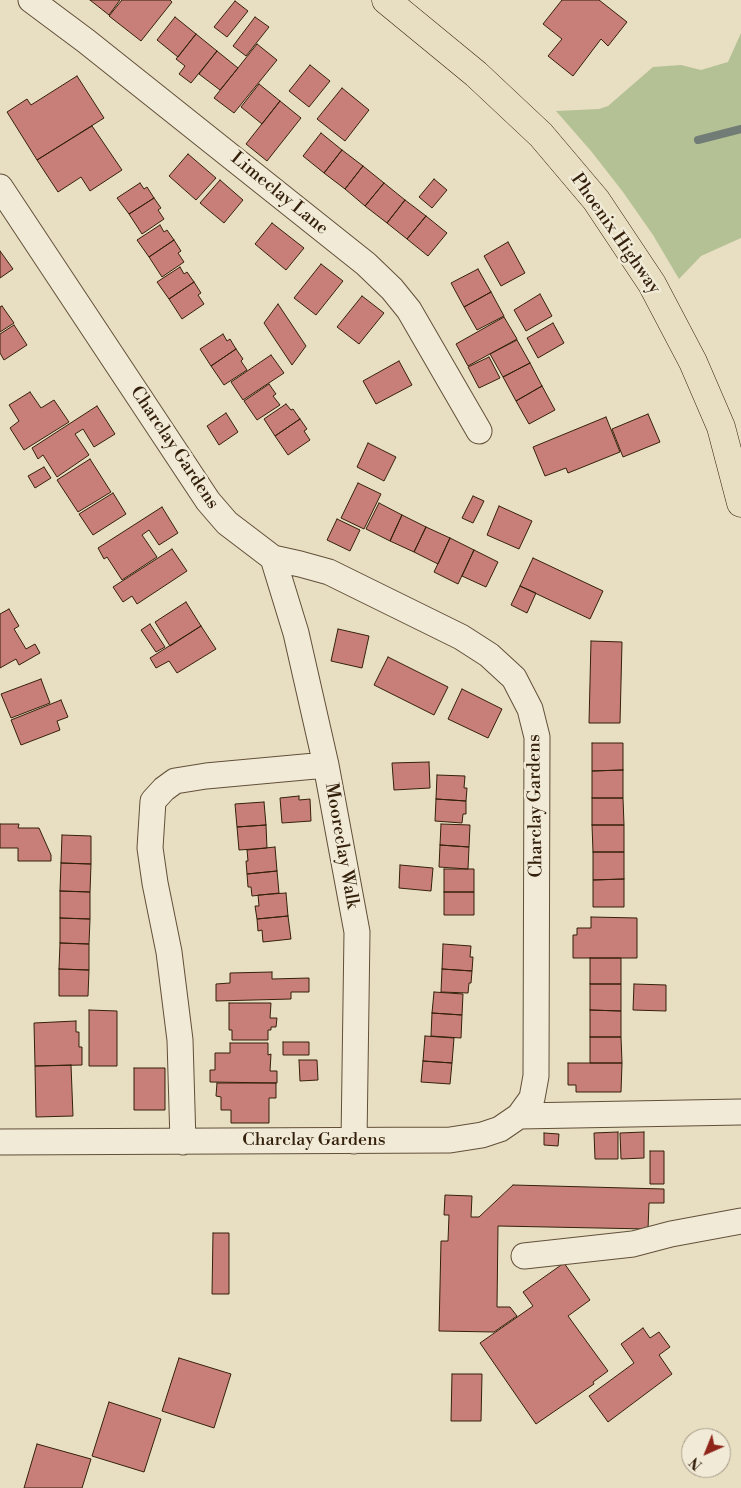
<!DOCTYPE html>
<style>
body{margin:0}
#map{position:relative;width:741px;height:1488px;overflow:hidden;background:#e8dec2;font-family:"Libre Bodoni",serif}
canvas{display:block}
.north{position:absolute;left:681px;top:1428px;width:50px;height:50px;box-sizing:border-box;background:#f0ead7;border:1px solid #a59a85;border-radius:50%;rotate:224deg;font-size:14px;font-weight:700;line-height:20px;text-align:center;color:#35210b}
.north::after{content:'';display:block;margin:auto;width:18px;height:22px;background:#8f2418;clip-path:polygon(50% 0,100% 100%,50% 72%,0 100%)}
</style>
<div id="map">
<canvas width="741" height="1488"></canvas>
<div class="north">N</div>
</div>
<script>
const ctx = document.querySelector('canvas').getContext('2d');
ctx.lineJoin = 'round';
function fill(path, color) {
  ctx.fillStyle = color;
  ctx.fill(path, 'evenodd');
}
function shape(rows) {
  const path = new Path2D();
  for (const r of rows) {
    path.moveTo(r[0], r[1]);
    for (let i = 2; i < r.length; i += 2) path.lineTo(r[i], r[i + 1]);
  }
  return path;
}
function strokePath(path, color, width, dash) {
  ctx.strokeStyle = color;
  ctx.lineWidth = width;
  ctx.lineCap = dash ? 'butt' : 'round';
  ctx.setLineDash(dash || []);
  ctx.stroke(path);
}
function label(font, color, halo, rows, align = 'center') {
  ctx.font = font + ' "Libre Bodoni",serif';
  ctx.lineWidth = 5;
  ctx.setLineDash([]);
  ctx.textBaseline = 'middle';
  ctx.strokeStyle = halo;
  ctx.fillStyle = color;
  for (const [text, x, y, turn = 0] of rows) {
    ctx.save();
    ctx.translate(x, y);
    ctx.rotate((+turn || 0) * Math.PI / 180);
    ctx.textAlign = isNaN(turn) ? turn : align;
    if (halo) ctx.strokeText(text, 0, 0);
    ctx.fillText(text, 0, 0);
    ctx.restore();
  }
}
fill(shape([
 [741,33,741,238,701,256,679,279,653,235,623,192,591,151,556,111,599,109,608,106,653,67,681,65,701,70,728,62]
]), '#b4c194');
strokePath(shape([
 [698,140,741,129]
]), '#727c76', 8);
const building = shape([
 [90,0,120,0,109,15,90,0],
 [122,0,170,0,172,2,141,41,109,16,122,0],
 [562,0,599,0,627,22,608,46,601,39,573,76,548,56,562,39,543,24,562,0],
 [235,1,248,11,227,37,214,27,235,1],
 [175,17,196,34,178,57,157,40,175,17],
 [255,17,269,27,246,56,233,46,255,17],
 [196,34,217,51,191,83,179,74,185,66,176,59,196,34],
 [257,44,277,60,234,113,214,98,257,44],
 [217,51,238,68,220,90,199,74,217,51],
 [310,65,330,81,309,107,289,91,310,65],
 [77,76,104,118,37,160,7,112,27,99,31,105,77,76],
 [259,84,280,101,262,124,241,107,259,84],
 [342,88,369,110,345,141,317,119,342,88],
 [280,101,301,118,267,161,246,144,280,101],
 [92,126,122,170,90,191,81,177,58,192,37,160,92,126],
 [321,133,342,150,324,173,303,156,321,133],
 [342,150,363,166,345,189,324,173,342,150],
 [188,154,216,178,196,200,169,176,188,154],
 [363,166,384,183,365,206,345,189,363,166],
 [434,179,447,190,432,208,419,197,434,179],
 [220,180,243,200,224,223,200,203,220,180],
 [140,183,144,189,147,187,154,198,129,214,117,198,140,183],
 [384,183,405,200,387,223,365,206,384,183],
 [154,198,161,208,158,210,164,219,142,234,129,214,154,198],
 [405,200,426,216,407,239,387,223,405,200],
 [426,216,447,233,428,256,407,239,426,216],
 [272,223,304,248,286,270,255,244,272,223],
 [160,225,164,232,167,230,174,240,149,257,137,240,160,225],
 [174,240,181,251,178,253,184,262,162,277,149,257,174,240],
 [508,242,525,273,501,286,484,256,508,242],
 [0,251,13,269,0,278,0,251],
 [321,264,343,281,316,315,294,298,321,264],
 [180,267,184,274,187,272,194,282,169,299,157,282,180,267],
 [478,269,491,292,464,307,451,283,478,269],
 [194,282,201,293,198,295,204,304,182,319,169,299,194,282],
 [491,292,504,316,477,330,464,307,491,292],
 [540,294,552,316,526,331,514,310,540,294],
 [362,296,384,313,359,344,337,327,362,296],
 [278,304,306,346,292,365,264,323,278,304],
 [2,306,14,323,0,332,0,307,2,306],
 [504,317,517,339,468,366,456,344,504,317],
 [553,323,564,343,538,358,527,338,553,323],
 [14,325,27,345,4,360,0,353,0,334,14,325],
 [223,334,227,341,230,339,236,349,211,366,200,349,223,334],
 [517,340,530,363,503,377,490,354,517,340],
 [236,349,243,359,241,361,247,370,224,385,211,366,236,349],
 [271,355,284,373,243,400,231,382,271,355],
 [489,357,500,378,479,388,468,367,489,357],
 [399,361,412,385,376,404,363,381,399,361],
 [530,363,542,386,516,401,503,377,530,363],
 [269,384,276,394,273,396,280,405,257,420,244,401,269,384],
 [542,386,555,410,529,424,516,401,542,386],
 [30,392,41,408,54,400,69,422,24,450,10,428,19,421,9,405,30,392],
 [286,404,291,410,293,409,300,419,275,436,264,419,286,404],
 [97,406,115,434,94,447,83,429,75,434,89,455,57,477,43,455,38,459,32,448,97,406],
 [226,413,238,432,219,445,207,426,226,413],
 [648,414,660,442,623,457,612,429,648,414],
 [606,417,620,452,568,473,566,468,545,476,533,447,606,417],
 [300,419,307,429,304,431,310,440,288,455,275,436,300,419],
 [368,443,396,457,384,481,357,467,368,443],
 [90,459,111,492,78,512,57,480,90,459],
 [44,467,51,478,35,488,28,476,44,467],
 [358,483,381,494,364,529,341,518,358,483],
 [113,493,126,514,93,535,79,514,113,493],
 [473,496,484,501,473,523,462,518,473,496],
 [379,503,402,515,390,541,366,529,379,503],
 [499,506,532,521,519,549,487,535,499,506],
 [162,507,178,533,159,545,149,530,142,535,157,557,122,580,107,557,104,559,98,548,162,507],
 [402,515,426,527,414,552,390,541,402,515],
 [337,519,360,530,350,551,327,540,337,519],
 [426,527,450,538,438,564,414,552,426,527],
 [450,538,474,550,458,584,434,572,450,538],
 [172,549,187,571,137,604,132,596,123,602,113,587,172,549],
 [474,550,498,562,486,587,462,576,474,550],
 [533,558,603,591,590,619,520,586,533,558],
 [520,586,536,593,527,613,511,605,520,586],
 [186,602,201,626,170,646,155,622,186,602],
 [9,609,19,626,14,629,26,649,35,644,40,653,19,665,16,659,0,668,0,614,9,609],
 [150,624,165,647,156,652,141,630,150,624],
 [201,626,216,649,177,673,169,661,156,668,150,658,201,626],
 [338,629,369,636,362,668,331,661,338,629],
 [591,641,622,642,620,723,589,723,591,641],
 [388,657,448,687,434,715,374,685,388,657],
 [41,679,50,703,11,718,1,694,41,679],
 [462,689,502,709,488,738,448,719,462,689],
 [61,700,68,717,57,721,60,730,21,745,11,720,61,700],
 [592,743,623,743,623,770,592,771,592,743],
 [429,762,430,788,394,790,392,763,429,762],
 [623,770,623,798,592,798,592,771,623,770],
 [437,775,465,776,464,788,467,788,466,801,436,799,437,775],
 [299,796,299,800,310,799,311,821,282,823,280,798,299,796],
 [592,798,623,798,624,825,592,825,592,798],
 [436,799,466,801,466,814,463,814,462,823,435,821,436,799],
 [264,802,266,825,237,827,235,804,264,802],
 [0,824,19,824,18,828,39,828,51,855,51,861,18,861,18,848,0,848,0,824],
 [441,824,470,825,469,847,440,845,441,824],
 [266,825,267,848,239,850,237,827,266,825],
 [592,825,624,825,624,852,593,852,592,825],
 [62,835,91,836,91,864,61,863,62,835],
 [440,845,469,847,468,869,439,867,440,845],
 [275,847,277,871,247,874,246,861,248,861,247,850,275,847],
 [593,852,624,852,624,879,593,880,593,852],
 [61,863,91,864,90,892,60,891,61,863],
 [400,865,433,868,431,891,399,888,400,865],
 [444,869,474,869,474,892,444,892,444,869],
 [277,871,279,893,252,896,251,887,248,887,247,874,277,871],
 [624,879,624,907,593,907,593,880,624,879],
 [60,891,90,892,90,919,60,918,60,891],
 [444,892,474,892,474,915,444,915,444,892],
 [286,893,288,916,257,919,255,906,259,906,258,895,286,893],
 [288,916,291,939,263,942,262,930,258,931,257,919,288,916],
 [591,917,637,918,637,958,573,958,573,935,577,935,577,928,591,928,591,917],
 [60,918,90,919,89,944,60,943,60,918],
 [60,943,89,944,89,970,59,969,60,943],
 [443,944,471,946,470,957,473,957,472,971,442,969,443,944],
 [590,958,621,958,621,984,590,984,590,958],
 [59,969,89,970,88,996,59,996,59,969],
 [442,969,472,971,471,983,469,983,468,993,441,992,442,969],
 [272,972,272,979,309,978,309,992,291,992,291,999,216,1001,216,984,230,983,230,973,272,972],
 [590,984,621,984,621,1011,590,1010,590,984],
 [634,984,666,985,666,1011,633,1010,634,984],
 [434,992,463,994,462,1015,432,1013,434,992],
 [229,1003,271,1003,270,1018,277,1018,276,1027,271,1027,271,1030,268,1030,268,1040,232,1040,232,1030,229,1030,229,1003],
 [89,1010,117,1011,117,1066,89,1066,89,1010],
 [590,1010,621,1011,621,1037,590,1037,590,1010],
 [432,1013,462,1015,461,1038,431,1036,432,1013],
 [76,1021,76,1032,79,1032,79,1047,82,1047,82,1065,35,1066,34,1023,76,1021],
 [425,1036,454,1038,452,1063,423,1061,425,1036],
 [590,1037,621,1037,622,1063,590,1063,590,1037],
 [283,1042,309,1042,309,1055,283,1055,283,1042],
 [230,1043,268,1043,268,1055,271,1054,270,1071,277,1071,277,1083,210,1082,210,1070,215,1070,215,1053,230,1053,230,1043],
 [299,1060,317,1060,318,1080,300,1081,299,1060],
 [423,1061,452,1063,450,1084,421,1082,423,1061],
 [568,1063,622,1063,621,1092,576,1092,576,1085,568,1085,568,1063],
 [71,1065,73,1116,36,1117,35,1066,71,1065],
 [134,1068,165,1068,165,1110,134,1110,134,1068],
 [217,1083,276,1083,276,1098,269,1098,269,1123,231,1123,231,1110,221,1110,221,1097,216,1096,217,1083],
 [618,1132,618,1159,595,1159,594,1133,618,1132],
 [644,1132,644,1158,621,1159,620,1133,644,1132],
 [544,1133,559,1134,558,1146,544,1145,544,1133],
 [650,1151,664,1151,664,1184,650,1184,650,1151],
 [513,1185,664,1189,664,1203,649,1203,648,1229,498,1226,497,1307,510,1307,517,1316,494,1332,439,1331,441,1241,448,1241,449,1215,444,1215,445,1195,472,1196,471,1217,479,1217,513,1185],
 [213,1233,229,1233,229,1294,212,1294,213,1233],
 [564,1263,590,1300,568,1316,608,1371,593,1382,594,1384,536,1424,480,1343,533,1306,523,1292,564,1263],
 [643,1328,650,1338,659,1332,670,1347,659,1355,672,1374,608,1422,589,1396,634,1363,621,1344,643,1328],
 [179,1358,231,1374,214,1428,162,1411,179,1358],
 [452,1374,482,1374,481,1421,451,1421,452,1374],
 [109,1402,161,1419,144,1472,92,1456,109,1402],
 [37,1444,91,1459,82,1488,24,1488,37,1444]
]);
fill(building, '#c87e79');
strokePath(building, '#35210b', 1);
const minor = shape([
 [31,0,86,41,366,264,392,289,409,310,479,431],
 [0,187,208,501,227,523,273,558,300,564,329,572,461,637,489,655,514,678,530,709,537,737,536,1076,532,1098,519,1116,500,1129,482,1135,450,1140,0,1142],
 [273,558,296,633,326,765,357,932,354,1141],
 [519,1116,741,1112],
 [183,1142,180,1040,169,952,155,883,150,848,153,801,164,789,175,781,206,776,326,765],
 [524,1256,633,1244,671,1234,741,1221]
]);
const major = shape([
 [386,0,476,74,541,135,596,200,652,284,693,362,721,427,741,503]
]);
strokePath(minor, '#625039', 27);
strokePath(major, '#35210b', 29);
strokePath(minor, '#f0ead7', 25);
strokePath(major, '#e8dec2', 28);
label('18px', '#35210b', '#f0ead7', [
 ["Limeclay Lane",279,194,39],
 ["Phoenix Highway",615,234,55],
 ["Charclay Gardens",174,448,56],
 ["Charclay Gardens",536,806,-91],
 ["Mooreclay Walk",341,846,80],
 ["Charclay Gardens",314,1141]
]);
</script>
